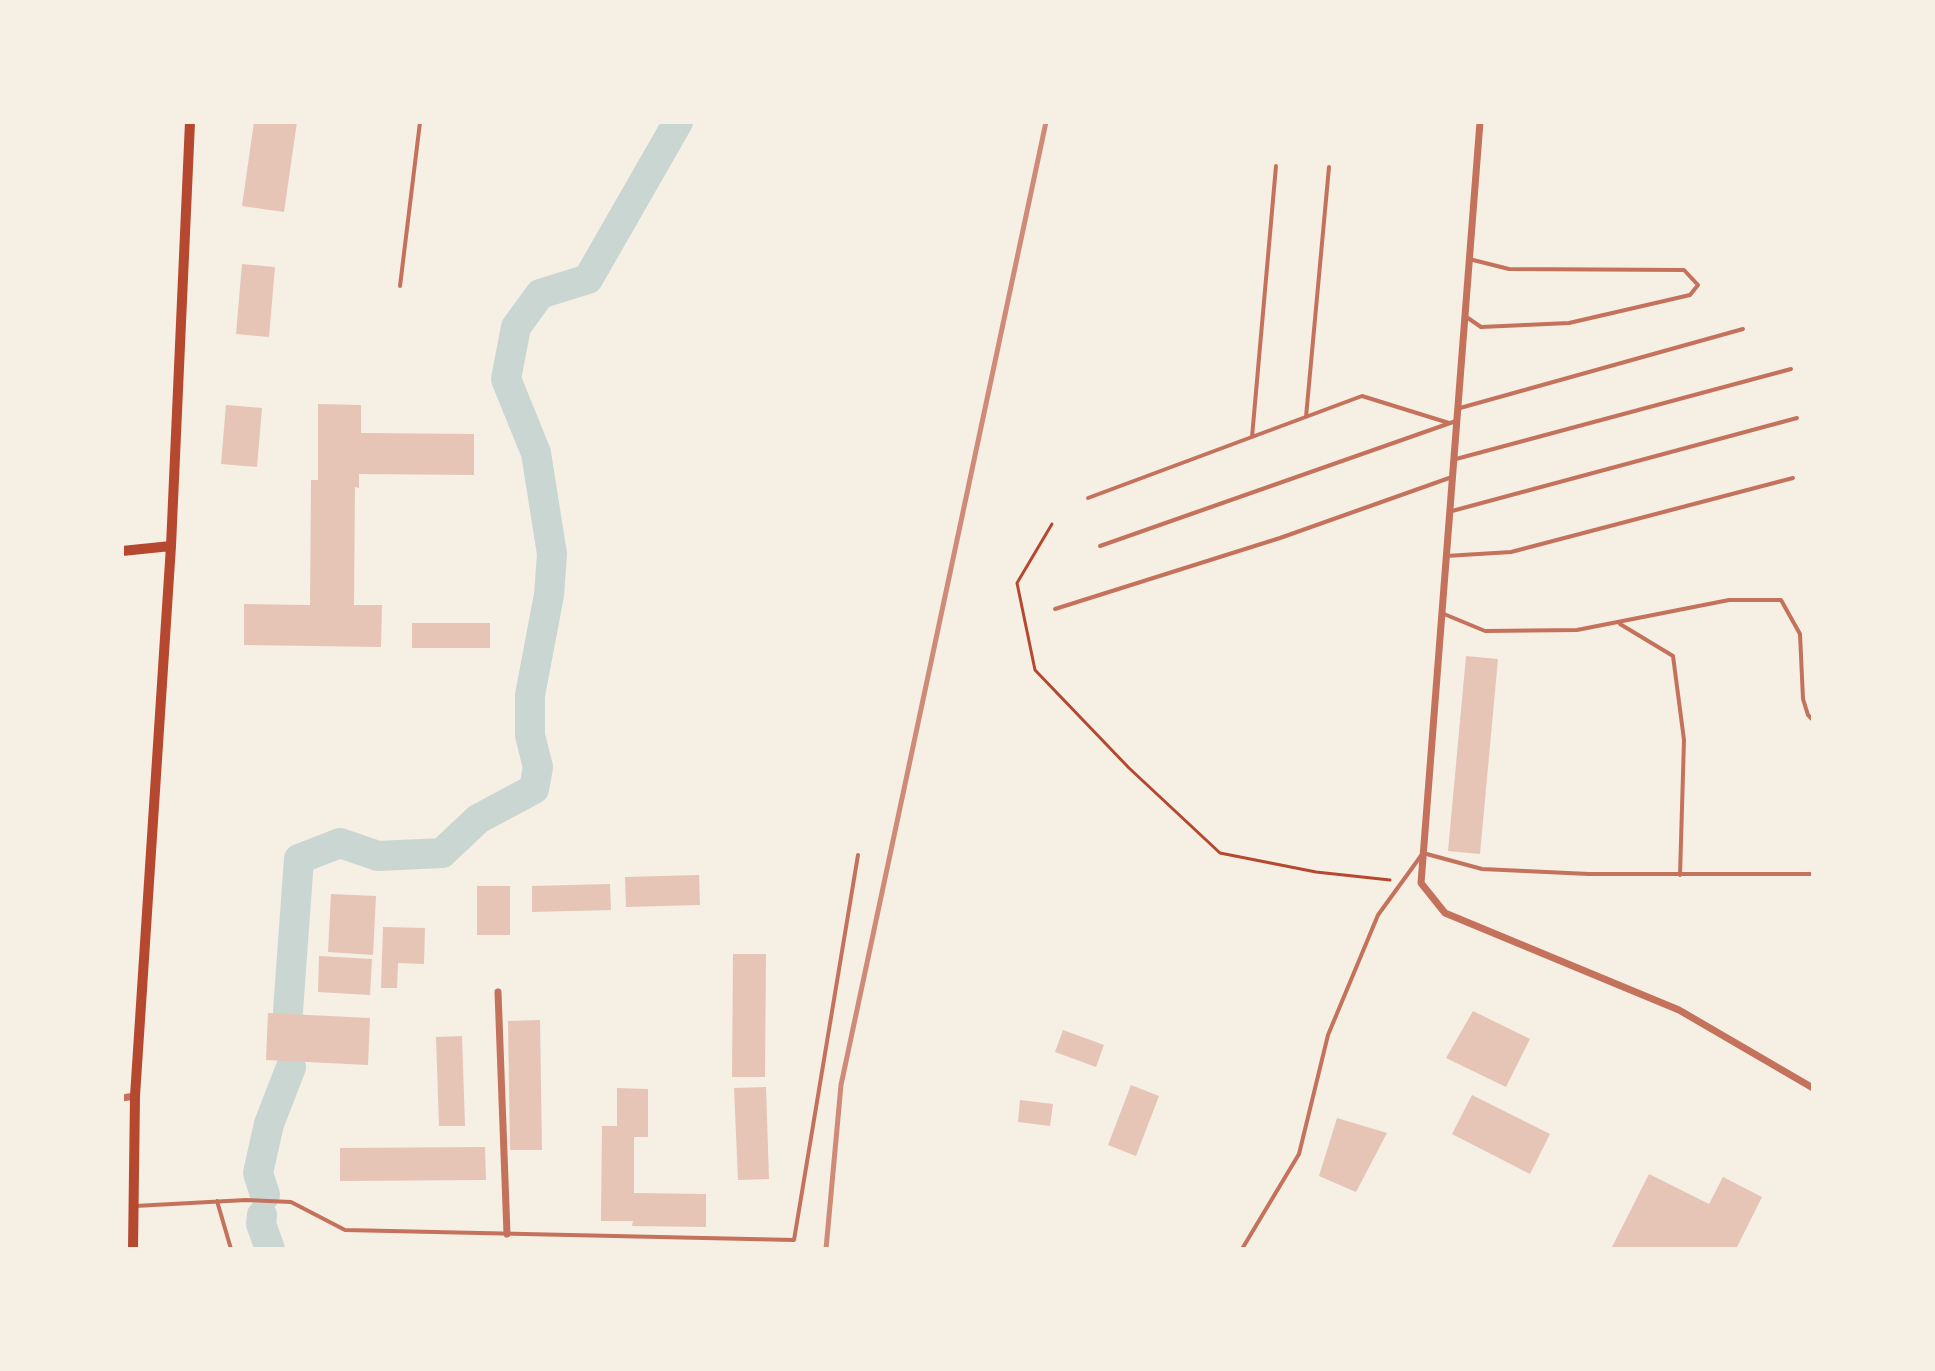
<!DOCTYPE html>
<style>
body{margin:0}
#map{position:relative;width:1935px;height:1371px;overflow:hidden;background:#f6efe4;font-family:Ubuntu,sans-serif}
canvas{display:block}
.frame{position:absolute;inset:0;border:124px solid #f6efe4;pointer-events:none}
</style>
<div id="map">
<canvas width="1935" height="1371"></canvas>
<div class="frame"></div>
</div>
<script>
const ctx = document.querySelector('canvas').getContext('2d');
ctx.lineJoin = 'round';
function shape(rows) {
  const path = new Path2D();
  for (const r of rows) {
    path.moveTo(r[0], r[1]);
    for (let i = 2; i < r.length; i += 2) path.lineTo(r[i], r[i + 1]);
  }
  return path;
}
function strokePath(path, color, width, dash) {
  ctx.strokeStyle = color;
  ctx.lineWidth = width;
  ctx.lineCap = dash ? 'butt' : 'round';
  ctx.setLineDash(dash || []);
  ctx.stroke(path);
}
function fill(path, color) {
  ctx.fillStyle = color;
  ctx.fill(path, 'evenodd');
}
strokePath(shape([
 [288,1011,299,859,340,843,378,856,442,853,478,819,534,789,538,767,530,735,530,695,549,595,552,554,536,453,506,379,516,327,540,294,588,279,678,122],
 [265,1195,258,1173,269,1124,291,1067],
 [262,1215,261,1224,270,1249]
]), '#c9d6d2', 30);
fill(shape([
 [254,122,297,122,284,212,242,206],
 [242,264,275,267,269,337,236,334],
 [318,404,361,405,361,433,474,434,474,475,359,474,359,488,355,487,354,605,382,605,381,647,244,645,244,604,310,605,311,480,318,480],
 [226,405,262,408,257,467,221,464],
 [412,623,490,623,490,648,412,648],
 [1466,656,1498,659,1480,854,1448,851],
 [699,875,700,905,626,907,625,877],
 [610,884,611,910,532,912,532,886],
 [477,886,510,886,510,935,477,935],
 [331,894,376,896,373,955,328,952],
 [383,927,425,928,424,964,398,963,397,988,381,988],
 [733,954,766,954,765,1077,732,1077],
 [319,956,372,959,370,995,318,992],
 [1473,1011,1530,1039,1506,1087,1446,1058],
 [268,1013,370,1018,368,1065,266,1060],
 [540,1020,542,1150,510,1150,508,1021],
 [1063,1030,1104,1045,1096,1067,1055,1052],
 [462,1036,465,1126,439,1126,436,1037],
 [1131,1085,1159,1096,1136,1156,1108,1145],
 [766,1087,769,1179,738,1180,734,1088],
 [617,1088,648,1089,648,1137,634,1137,634,1193,706,1194,706,1227,632,1226,633,1221,601,1221,602,1126,617,1126],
 [1472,1095,1550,1134,1530,1174,1452,1134],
 [1020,1100,1053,1104,1050,1126,1018,1122],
 [1337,1118,1387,1133,1356,1192,1319,1176],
 [485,1147,486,1180,340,1181,340,1148],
 [1649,1174,1709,1204,1723,1177,1762,1197,1736,1249,1611,1249]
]), '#e6c5b7');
strokePath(shape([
 [1052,524,1017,583,1035,670,1129,768,1220,853,1316,872,1390,880]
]), '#b5482f', 3);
strokePath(shape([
 [400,286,420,122],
 [1465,316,1481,327,1569,323,1690,295,1698,285,1684,270,1509,269,1469,259],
 [1460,408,1743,329],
 [1306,417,1329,167],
 [1252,437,1276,166],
 [1456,459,1791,369],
 [1088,498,1362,396,1449,423],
 [1452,511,1797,418],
 [1100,546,1456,421],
 [1446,556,1511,552,1793,478],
 [1055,609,1280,538,1452,477],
 [1444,614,1485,631,1577,630,1729,600,1781,600,1800,634,1803,699,1808,715,1813,720],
 [1620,624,1673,656,1684,740,1680,875],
 [217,1201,231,1249],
 [135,1206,246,1200,291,1202,345,1230,794,1240,858,855],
 [1242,1249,1299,1154,1328,1035,1378,915,1423,853,1482,869,1589,874,1813,874]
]), '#c5725c', 4);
strokePath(shape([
 [1480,122,1421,883,1445,913,1679,1010,1813,1088],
 [498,992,507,1234],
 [122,1098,135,1096]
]), '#c5725c', 7);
strokePath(shape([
 [122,551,171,546],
 [133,1249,135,1096,171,546,190,122]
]), '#b5482f', 10);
strokePath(shape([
 [826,1249,841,1085,1046,122]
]), '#cf8b77', 5);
</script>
